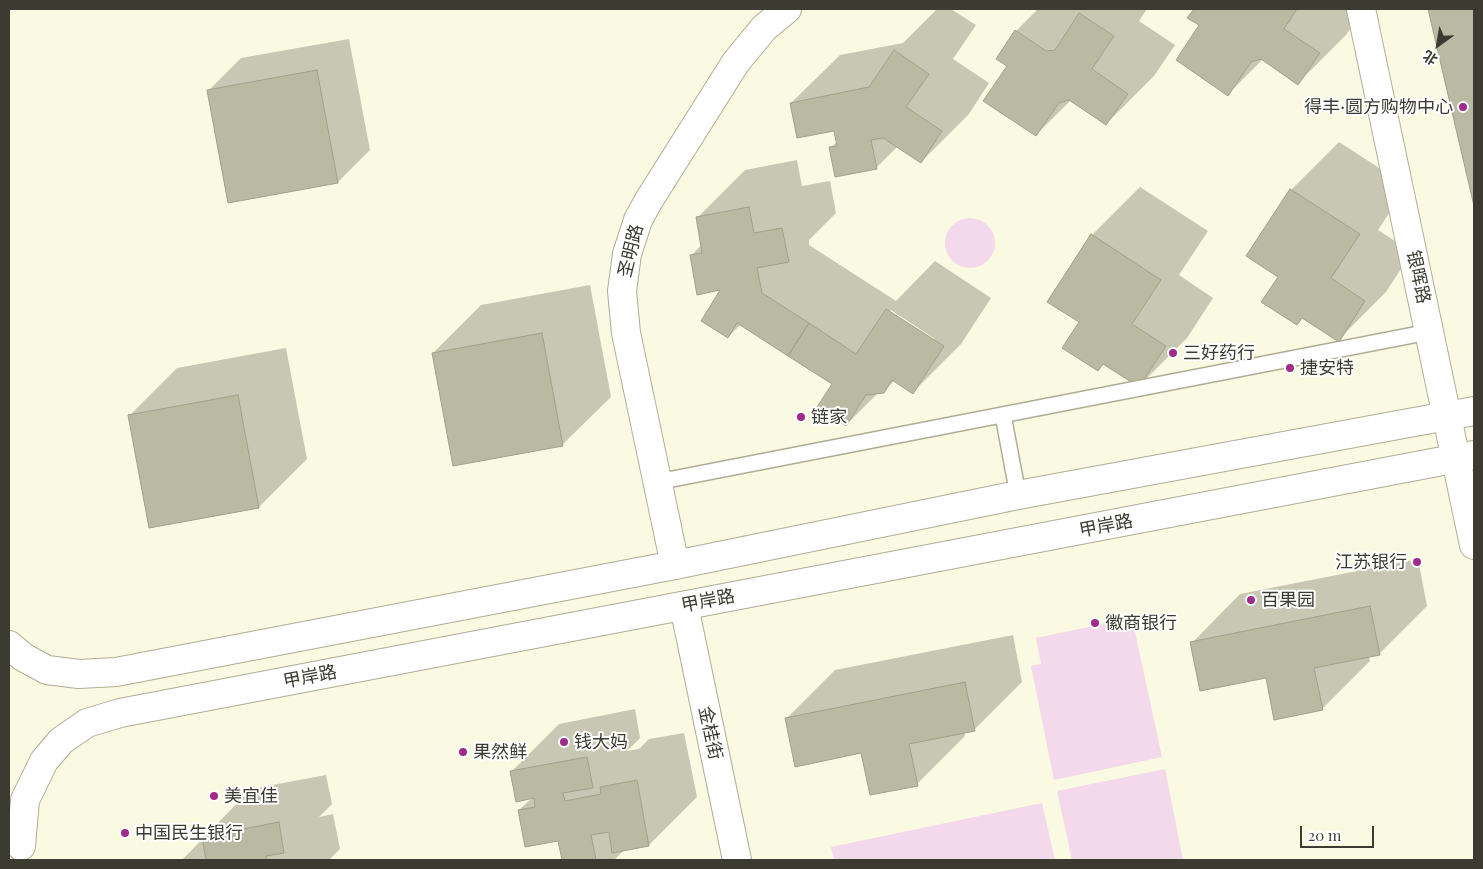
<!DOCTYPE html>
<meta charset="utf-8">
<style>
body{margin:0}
#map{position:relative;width:1483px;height:869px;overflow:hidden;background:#faf9e1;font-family:"Playfair Display","Noto Sans SC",serif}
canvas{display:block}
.frame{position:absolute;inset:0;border:10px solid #3b3b32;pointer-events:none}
.north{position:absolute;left:1413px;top:20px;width:50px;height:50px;-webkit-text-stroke:4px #fff;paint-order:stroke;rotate:212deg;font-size:14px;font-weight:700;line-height:20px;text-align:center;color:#3b3b32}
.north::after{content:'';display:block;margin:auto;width:18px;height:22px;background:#3b3b32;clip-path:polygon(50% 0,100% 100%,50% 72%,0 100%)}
.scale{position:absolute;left:1300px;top:826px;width:74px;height:22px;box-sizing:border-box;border:2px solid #3b3b32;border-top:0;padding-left:6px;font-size:15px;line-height:18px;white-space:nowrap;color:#3b3b32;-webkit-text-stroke:4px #fff;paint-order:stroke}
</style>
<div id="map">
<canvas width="1483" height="869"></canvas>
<div class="frame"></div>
<div class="north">北</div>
<div class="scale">20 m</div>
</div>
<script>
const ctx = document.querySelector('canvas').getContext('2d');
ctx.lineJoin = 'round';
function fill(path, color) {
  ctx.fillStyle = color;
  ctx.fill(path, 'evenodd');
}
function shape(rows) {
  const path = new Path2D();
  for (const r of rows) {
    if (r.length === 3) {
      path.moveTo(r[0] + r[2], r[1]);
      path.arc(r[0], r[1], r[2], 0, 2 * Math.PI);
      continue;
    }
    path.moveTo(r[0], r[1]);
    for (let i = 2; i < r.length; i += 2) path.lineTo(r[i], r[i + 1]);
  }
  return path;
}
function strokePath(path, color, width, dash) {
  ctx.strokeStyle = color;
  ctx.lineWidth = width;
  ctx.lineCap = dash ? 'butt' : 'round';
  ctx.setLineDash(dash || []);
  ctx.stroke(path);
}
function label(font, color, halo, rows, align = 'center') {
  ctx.font = font + ' "Playfair Display","Noto Sans SC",serif';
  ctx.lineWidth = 4;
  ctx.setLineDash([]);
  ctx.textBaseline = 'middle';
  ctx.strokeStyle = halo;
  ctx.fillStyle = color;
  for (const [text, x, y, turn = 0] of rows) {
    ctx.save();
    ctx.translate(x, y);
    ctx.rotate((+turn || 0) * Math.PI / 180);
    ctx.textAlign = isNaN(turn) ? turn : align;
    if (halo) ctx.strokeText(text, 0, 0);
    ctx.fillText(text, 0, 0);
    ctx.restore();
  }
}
fill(shape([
 [970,243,25],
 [1132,618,1162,757,1054,780,1031,666,1041,664,1036,638],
 [1165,769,1183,860,1072,860,1057,791],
 [1042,803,1055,860,834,860,831,847]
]), '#f4d8eb');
fill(shape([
 [937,9,951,9,976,25,953,59,989,83,969,114,921,162,898,146,876,168,830,148,838,141,835,129,791,103,840,55,903,43],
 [1038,9,1147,9,1139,21,1175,45,1154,76,1106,124,1071,100,1036,135,1008,66,1016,31],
 [1196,9,1364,9,1346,35,1298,83,1263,59,1228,94,1200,25,1189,18],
 [1429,9,1474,9,1474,200],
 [349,39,370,150,338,182,229,202,209,90,241,58],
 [1339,142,1407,186,1378,230,1412,252,1386,292,1338,340,1303,317,1297,324,1279,276,1248,256,1291,190],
 [797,160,802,186,830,181,836,213,809,240,809,245,896,301,935,261,991,298,961,344,913,392,895,380,883,392,878,393,846,425,834,384,741,324,728,337,723,288,691,256,702,244,697,218,745,170],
 [891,310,935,339,933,341,890,312],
 [1140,187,1208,231,1179,275,1213,298,1187,338,1139,386,1080,322,1092,235],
 [590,285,611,397,562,445,433,353,481,305],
 [286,348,307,459,259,507,129,416,177,368],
 [1418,559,1427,606,1379,654,1369,656,1370,661,1322,709,1267,676,1192,643,1240,594],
 [1013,635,1022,682,974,730,964,732,965,736,917,784,862,752,787,718,835,670],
 [635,709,640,738,627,751,639,749,649,739,684,733,697,797,649,845,624,850,614,860,563,860,559,840,519,810,533,797,511,772,559,724],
 [326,775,332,804,319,817,333,814,340,849,329,860,182,860,251,789]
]), '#0003');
const building = shape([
 [1194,9,1297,9,1284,29,1320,53,1298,85,1261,59,1251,62,1228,96,1176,60,1199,25,1187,18,1194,9],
 [1428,9,1474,9,1474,206,1428,9],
 [1079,13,1114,36,1092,69,1128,94,1106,125,1069,100,1059,103,1036,136,983,101,1007,66,996,59,1015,30,1046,51,1055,50,1079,13],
 [894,50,929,74,906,107,942,131,921,163,883,138,871,140,877,169,835,177,829,147,837,146,834,131,797,138,790,103,869,87,894,50],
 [317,70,338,183,228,203,207,90,317,70],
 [1290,189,1360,234,1331,278,1365,301,1339,342,1302,318,1297,325,1261,302,1278,277,1246,256,1290,189],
 [749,207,754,233,782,228,789,262,757,268,762,293,809,323,788,356,737,323,728,338,701,321,720,290,697,295,690,255,702,253,696,217,749,207],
 [1091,234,1161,280,1132,324,1166,346,1139,387,1103,364,1098,371,1062,348,1079,322,1047,302,1091,234],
 [886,309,944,346,913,394,892,380,884,393,866,395,846,426,817,407,832,384,788,356,809,323,856,354,886,309],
 [542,333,563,446,453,466,432,353,542,333],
 [238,395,259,508,149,528,128,415,238,395],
 [1370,606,1380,655,1314,668,1323,710,1274,720,1266,678,1200,691,1190,642,1370,606],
 [965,682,975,731,909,744,918,786,870,795,861,753,795,767,785,718,965,682],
 [587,757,593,788,563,793,565,801,601,794,600,787,637,780,649,846,612,853,609,832,591,835,596,860,562,860,558,841,525,847,518,810,535,807,534,798,516,802,510,771,587,757],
 [279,822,284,853,266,856,267,860,206,860,202,837,279,822]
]);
fill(building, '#bab9a2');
strokePath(building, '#a1a08a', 1);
const service = shape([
 [1003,415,1018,495],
 [657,482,1429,332]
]);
const minor = shape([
 [1361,9,1474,545],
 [675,565,626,333,622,291,627,254,638,220,649,200,736,62,764,28,787,9]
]);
const tertiary = shape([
 [684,606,737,860]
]);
const secondary = shape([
 [9,645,23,657,47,670,79,674,116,672,675,565,1018,495,1474,411],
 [21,846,25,800,44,761,61,741,87,723,120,713,1474,455]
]);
strokePath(service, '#aead96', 18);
strokePath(minor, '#aead96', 30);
strokePath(tertiary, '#aead96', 30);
strokePath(secondary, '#aead96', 30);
strokePath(service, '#fff', 15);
strokePath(minor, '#fff', 28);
strokePath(tertiary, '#fff', 28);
strokePath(secondary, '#fff', 28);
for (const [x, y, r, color] of [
 [1463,107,5,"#9f2c88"],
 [1173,353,5,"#9f2c88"],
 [1290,368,5,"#9f2c88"],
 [801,417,5,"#9f2c88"],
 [1417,562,5,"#9f2c88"],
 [1251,600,5,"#9f2c88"],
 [1095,623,5,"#9f2c88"],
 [564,742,5,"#9f2c88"],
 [463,752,5,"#9f2c88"],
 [214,796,5,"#9f2c88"],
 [125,833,5,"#9f2c88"]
]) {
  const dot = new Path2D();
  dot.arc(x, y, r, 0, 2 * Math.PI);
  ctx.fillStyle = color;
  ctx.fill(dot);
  strokePath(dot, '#fff', 2);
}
label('18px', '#3b3b32', '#fff', [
 ["得丰·圆方购物中心",1453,107,"right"],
 ["三好药行",1183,353],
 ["捷安特",1300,368],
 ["链家",811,417],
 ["江苏银行",1407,562,"right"],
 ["百果园",1261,600],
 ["徽商银行",1105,623],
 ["钱大妈",574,742],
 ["果然鲜",473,752],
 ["美宜佳",224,796],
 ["中国民生银行",135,833]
], 'left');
label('18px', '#3b3b32', '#fff', [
 ["圣明路",631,251,-76],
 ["银晖路",1418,277,78],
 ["甲岸路",1106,526,-11],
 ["甲岸路",708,601,-11],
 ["甲岸路",310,677,-11],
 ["金桂街",710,733,78]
]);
</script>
